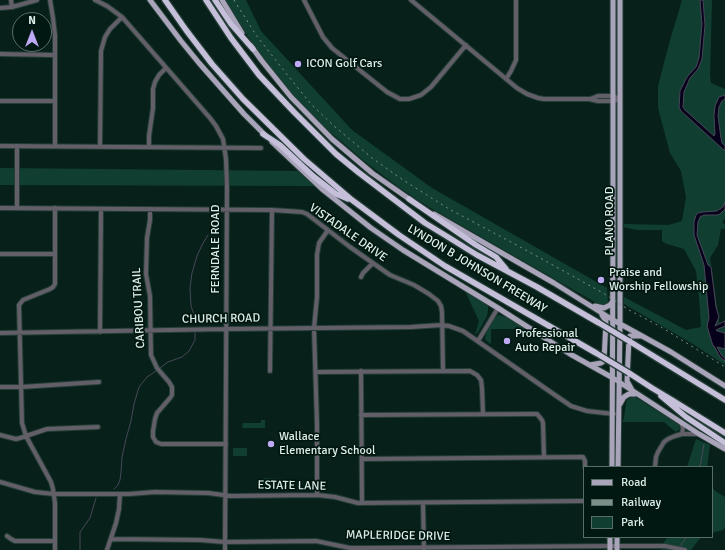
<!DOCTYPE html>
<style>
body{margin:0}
#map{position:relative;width:725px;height:550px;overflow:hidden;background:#07211a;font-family:Signika,sans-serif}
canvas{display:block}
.legend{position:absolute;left:583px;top:466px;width:130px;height:72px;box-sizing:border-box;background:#001811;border:1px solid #596d67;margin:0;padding:5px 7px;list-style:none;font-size:12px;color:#deede7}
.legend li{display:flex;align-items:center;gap:8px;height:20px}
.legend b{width:20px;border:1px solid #596d67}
.north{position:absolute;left:12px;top:12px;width:40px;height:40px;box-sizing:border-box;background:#001811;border:1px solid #596d67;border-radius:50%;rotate:0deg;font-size:11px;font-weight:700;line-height:16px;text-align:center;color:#deede7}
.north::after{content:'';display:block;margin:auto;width:14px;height:18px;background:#bea9f5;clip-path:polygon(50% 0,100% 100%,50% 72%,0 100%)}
</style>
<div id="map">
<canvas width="725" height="550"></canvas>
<ul class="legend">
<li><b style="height:5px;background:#a9a4b9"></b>Road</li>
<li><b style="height:5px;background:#7c908a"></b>Railway</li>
<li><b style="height:11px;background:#103f32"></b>Park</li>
</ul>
<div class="north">N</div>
</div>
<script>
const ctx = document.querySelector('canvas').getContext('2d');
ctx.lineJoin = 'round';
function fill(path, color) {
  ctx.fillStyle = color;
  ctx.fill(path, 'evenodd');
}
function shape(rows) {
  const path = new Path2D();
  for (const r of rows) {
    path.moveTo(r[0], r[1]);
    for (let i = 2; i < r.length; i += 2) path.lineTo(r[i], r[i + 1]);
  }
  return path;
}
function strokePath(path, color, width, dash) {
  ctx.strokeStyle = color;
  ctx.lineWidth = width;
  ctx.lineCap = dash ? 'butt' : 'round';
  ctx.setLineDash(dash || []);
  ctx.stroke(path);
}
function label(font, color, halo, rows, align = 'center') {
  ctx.font = font + ' Signika,sans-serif';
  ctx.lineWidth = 3.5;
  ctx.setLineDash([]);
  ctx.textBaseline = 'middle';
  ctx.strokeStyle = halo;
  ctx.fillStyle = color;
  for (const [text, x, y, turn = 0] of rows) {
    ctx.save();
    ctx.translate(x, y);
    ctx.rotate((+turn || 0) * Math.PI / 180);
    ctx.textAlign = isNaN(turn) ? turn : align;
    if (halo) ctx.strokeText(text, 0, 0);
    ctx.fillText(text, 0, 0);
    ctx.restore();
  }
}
fill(shape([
 [225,0,246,0,261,31,352,130,432,188,607,288,608,303,606,306,600,305,429,207,401,189,364,161,327,129,296,98,264,60,231,11],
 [682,0,712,0,710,76,711,83,725,89,725,218,722,223,725,224,725,229,721,229,718,245,710,258,720,327,725,327,725,365,693,344,624,304,624,297,686,330,701,327,699,297,696,271,684,249,667,244,662,241,662,230,637,230,623,227,624,224,669,225,682,221,686,197,681,171,670,153,658,108,658,86,669,44],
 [0,168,298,171,317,186,0,185],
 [465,291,485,303,488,306,488,311,487,316,478,332,475,335,479,321],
 [499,315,510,318,526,329,491,329,491,344,489,343,485,339,486,334,493,319,496,316],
 [632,397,635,397,678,424,680,429,676,432,664,422,622,422,624,418,626,403,627,400],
 [261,420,265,420,265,428,242,428,243,423,261,423],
 [696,439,710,445,707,467,687,467],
 [233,448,247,448,247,456,233,456],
 [263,478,283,479,283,488,268,487,268,482,262,482],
 [712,487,715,491,725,497,725,527,723,530,712,533],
 [668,537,701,537,691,550,661,550,664,542]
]), '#103f32');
const water = shape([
 [700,0,703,0,705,25,702,59,698,69,690,78,684,92,683,107,685,110,714,136,715,134,714,116,715,106,719,97,725,95,725,99,722,101,719,107,718,116,721,138,722,143,725,146,725,151,681,111,679,107,680,91,687,77,696,67,699,58,702,24,700,0],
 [725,202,725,209,720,214,717,215,704,215,700,217,698,222,697,235,708,265,711,267,716,307,719,317,715,326,725,321,725,326,716,330,717,331,725,333,725,349,717,347,722,356,725,358,725,361,720,357,714,346,713,346,707,326,709,318,704,265,694,235,694,222,696,215,698,213,703,212,717,211,723,207,725,202]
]);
fill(water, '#07001a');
strokePath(water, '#484758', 1);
strokePath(shape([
 [195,323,195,317,191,306,190,288,192,273,197,256,202,245,208,235],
 [160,368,168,362,182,357,189,351,195,340,195,332],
 [700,467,704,444],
 [114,489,118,485,120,480,121,472,122,457,126,439,131,421,134,404,139,387,147,377,156,371],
 [680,548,682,543,687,537],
 [80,550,80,532,90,518,96,498]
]), '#484758', 1);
const minor = shape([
 [11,0,12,7],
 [50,0,53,18,55,35,55,146],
 [95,0,107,6,122,17,210,118,216,126,223,139,226,159,227,187,225,550],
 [304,0,323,37,332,48,387,92,400,99,409,99,421,95,431,87,466,45],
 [411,0,517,88,527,94,538,98,544,99,589,99,598,101,613,101,620,99],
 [0,8,12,7,37,0],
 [0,54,54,55],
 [506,79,511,71,516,60,516,0],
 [590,99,598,96,613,96,620,99],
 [0,101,55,101],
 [0,146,261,148],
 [100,146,101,51,105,37,110,29,122,17],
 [149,147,149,136,153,108,153,89,155,82,159,75,166,68],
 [0,208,272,210,302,212,307,214,350,247,390,275,414,285,429,294,438,301,441,306,442,312,443,370],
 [17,208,17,146],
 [150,209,150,220,147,238,146,274,150,296,151,355,157,368,169,382,172,387,172,395,170,398,157,413,155,419,153,431,153,437,156,442,161,444,226,444],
 [0,254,55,254],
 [361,277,363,273,373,263],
 [100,332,101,209],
 [0,333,226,329,411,327,442,325,449,326,463,331,552,393,571,406,587,411,614,414],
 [478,341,498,308],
 [270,371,272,210],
 [361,371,362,503],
 [316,372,470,371,477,375,481,380,482,388,483,414],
 [0,387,21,387,99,382],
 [361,415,533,414,537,414,542,420,543,423,544,457],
 [681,422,683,428,682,434],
 [0,435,16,439,20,438,47,429,98,427],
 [362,459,583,457,585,461,585,467],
 [655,467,656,457,658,452,664,442,668,439,675,436,682,434,699,434],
 [0,482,35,492,54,494,129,494,155,492,208,493,231,496,317,495,335,497,358,503,584,501],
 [317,495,317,424,314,328,317,297,317,255,319,243,328,230],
 [423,503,424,550],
 [7,536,11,539,15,541,55,541],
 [111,539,200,540,225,542,316,541,350,548,359,548,610,546,665,546,685,550],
 [55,550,55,503,53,489,51,482,26,436,22,423,19,305,23,300,50,289,53,287,55,284,55,208],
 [107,550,116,523,119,509,120,494]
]);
const major = shape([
 [150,0,181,41,199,63,244,114,266,136],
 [222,0,242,33],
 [251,46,262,61,291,97,332,139,372,173,412,201],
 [272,142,322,189,371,228,403,250,498,308,570,354,613,378,699,434,725,449],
 [434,214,554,283,613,320,671,352,725,386],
 [595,306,604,308,610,305,613,301],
 [590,365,601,363,604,361,606,321,602,315],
 [632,390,627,381,629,338,630,336,640,336],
 [620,404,624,397,629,394,635,394],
 [612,467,613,243,613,0],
 [618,467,620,324,620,0],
 [610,550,610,537],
 [617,550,617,537]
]);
const highway = shape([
 [165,0,186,30,212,64,243,99,304,159,352,200,399,235,445,266,596,353],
 [206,0,231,38,259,75,294,112,336,154,358,172,425,223,448,237,477,255,537,287,599,323],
 [215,0,231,24,253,49],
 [263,134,280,145,313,176,336,194,348,199],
 [409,199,476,245,496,257,506,269],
 [629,341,725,400],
 [629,373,652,388,672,400,725,433],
 [661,396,686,417,725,443]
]);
strokePath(minor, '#253e37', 6);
strokePath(major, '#253e37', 7);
strokePath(highway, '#253e37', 8);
strokePath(minor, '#625f69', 4);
strokePath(major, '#a9a4b9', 5);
strokePath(highway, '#c5bfd9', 5.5);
strokePath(shape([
 [234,0,256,35,285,72,311,104,334,126,372,158,403,180,449,209,524,249,603,293,629,310,661,327,725,367]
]), '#7c908a', 1, [2, 4]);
const highwayBridge = shape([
 [599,323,629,341],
 [596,353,629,373]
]);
strokePath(highwayBridge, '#253e37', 8, []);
strokePath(highwayBridge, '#c5bfd9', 5.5);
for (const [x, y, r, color] of [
 [298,64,4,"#bea9f5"],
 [601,280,4,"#bea9f5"],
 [507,341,4,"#bea9f5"],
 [271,444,4,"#bea9f5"]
]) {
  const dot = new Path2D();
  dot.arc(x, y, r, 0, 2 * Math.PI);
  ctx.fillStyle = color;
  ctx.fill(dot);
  strokePath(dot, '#001811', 1.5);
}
label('12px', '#deede7', '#001811', [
 ["ICON Golf Cars",306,64],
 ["Praise and",609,273],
 ["Worship Fellowship",609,287],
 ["Professional",515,334],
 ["Auto Repair",515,348],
 ["Wallace",279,437],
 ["Elementary School",279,451]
], 'left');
label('12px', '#deede7', '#001811', [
 ["PLANO ROAD",610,221,-90],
 ["VISTADALE DRIVE",348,233,35],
 ["FERNDALE ROAD",216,249,-90],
 ["LYNDON B JOHNSON FREEWAY",477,269,31],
 ["CARIBOU TRAIL",139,308,-93],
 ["CHURCH ROAD",221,319,-1],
 ["ESTATE LANE",292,486,1],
 ["MAPLERIDGE DRIVE",398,536,1]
]);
</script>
